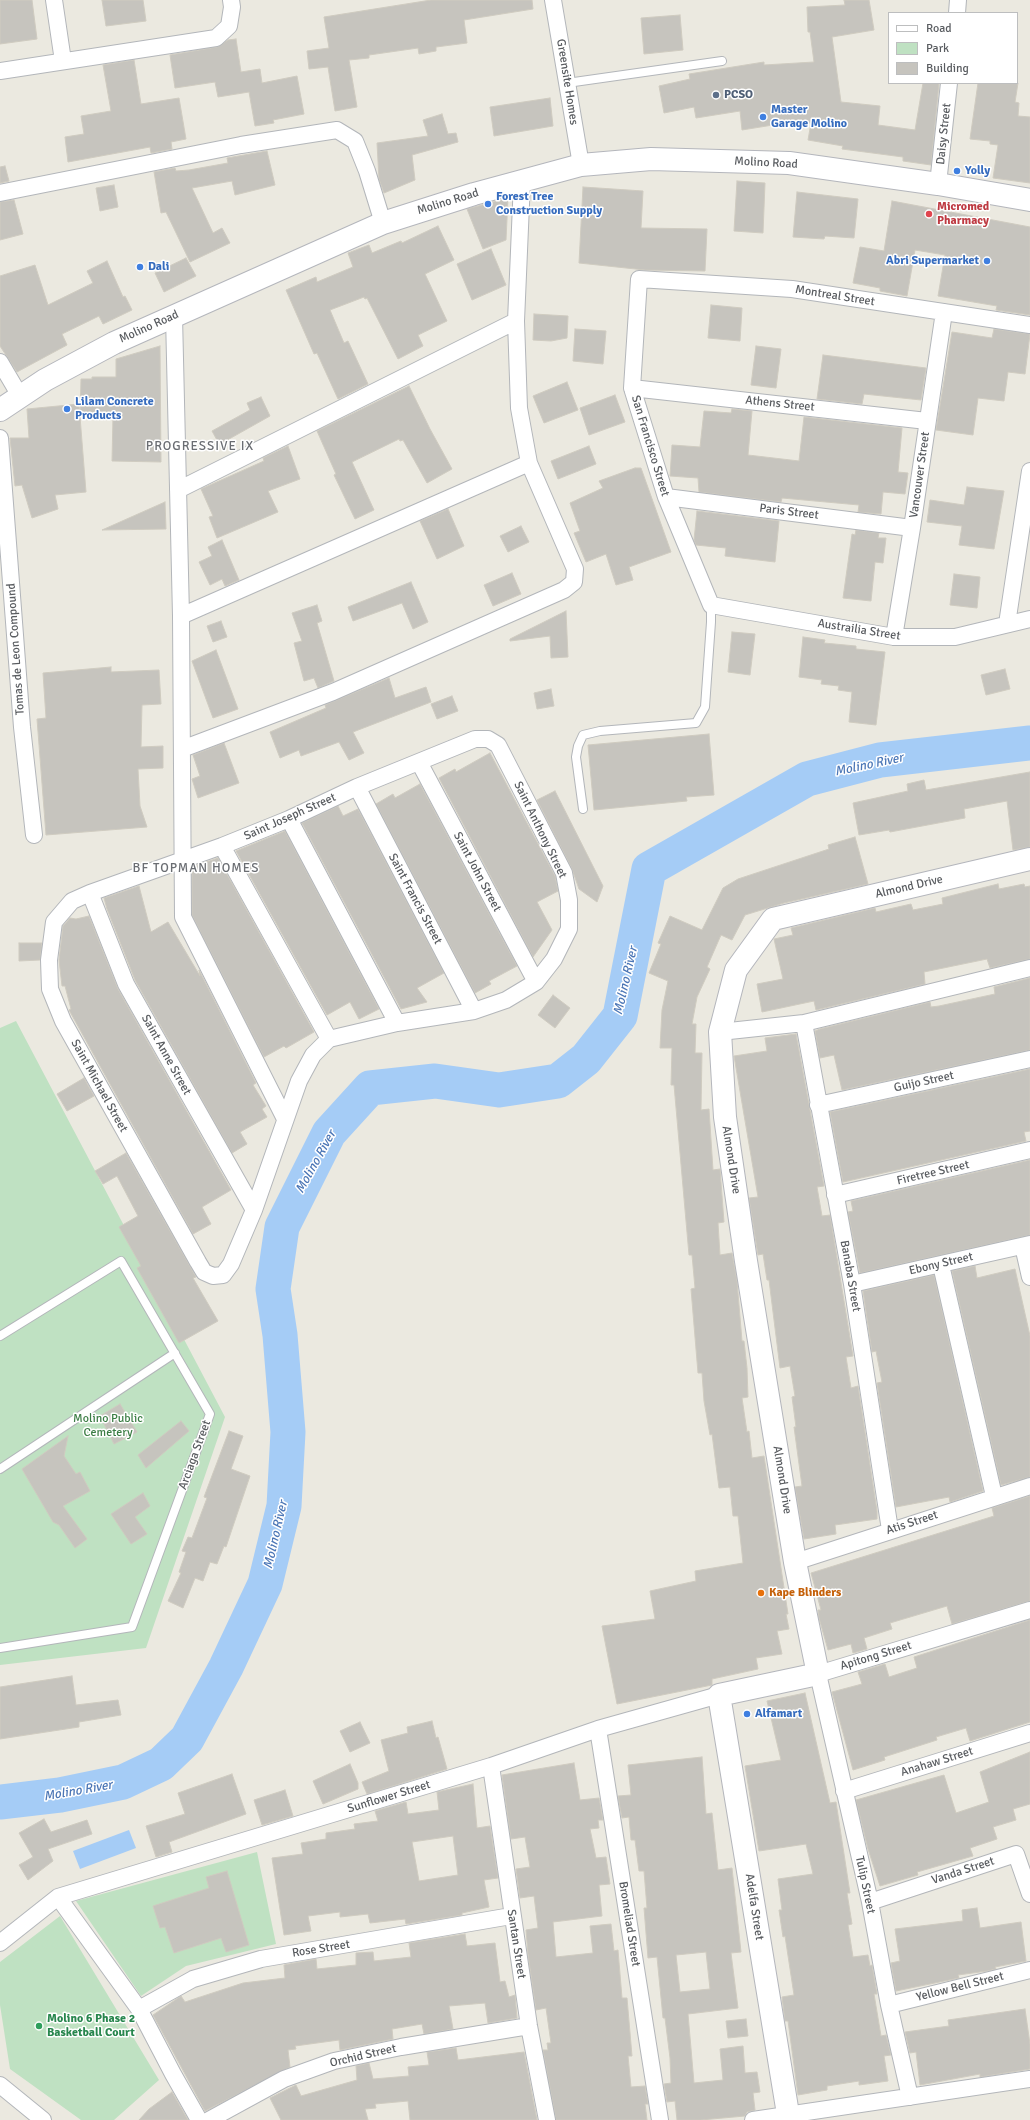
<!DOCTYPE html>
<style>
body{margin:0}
#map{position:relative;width:1030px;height:2120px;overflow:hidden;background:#ebe9e0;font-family:Signika,sans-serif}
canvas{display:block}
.legend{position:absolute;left:888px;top:12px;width:130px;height:72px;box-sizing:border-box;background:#fff;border:1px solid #bdbebf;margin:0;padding:5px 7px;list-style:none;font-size:12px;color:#595c60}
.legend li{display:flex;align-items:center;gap:8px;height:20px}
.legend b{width:20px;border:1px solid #bdbebf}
</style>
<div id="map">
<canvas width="1030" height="2120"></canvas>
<ul class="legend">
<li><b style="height:5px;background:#fff"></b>Road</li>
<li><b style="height:11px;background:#bfe1c2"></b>Park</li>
<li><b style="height:11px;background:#c6c4be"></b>Building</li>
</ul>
</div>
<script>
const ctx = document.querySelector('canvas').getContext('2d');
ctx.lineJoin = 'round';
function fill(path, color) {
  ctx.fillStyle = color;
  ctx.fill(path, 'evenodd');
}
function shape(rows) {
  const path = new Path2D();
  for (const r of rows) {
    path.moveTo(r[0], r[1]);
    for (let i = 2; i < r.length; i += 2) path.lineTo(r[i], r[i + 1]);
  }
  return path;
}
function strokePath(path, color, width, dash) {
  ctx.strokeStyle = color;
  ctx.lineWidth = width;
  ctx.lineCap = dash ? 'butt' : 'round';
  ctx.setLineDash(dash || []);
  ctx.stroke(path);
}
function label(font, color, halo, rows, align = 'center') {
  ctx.font = font + ' Signika,sans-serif';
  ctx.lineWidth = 3;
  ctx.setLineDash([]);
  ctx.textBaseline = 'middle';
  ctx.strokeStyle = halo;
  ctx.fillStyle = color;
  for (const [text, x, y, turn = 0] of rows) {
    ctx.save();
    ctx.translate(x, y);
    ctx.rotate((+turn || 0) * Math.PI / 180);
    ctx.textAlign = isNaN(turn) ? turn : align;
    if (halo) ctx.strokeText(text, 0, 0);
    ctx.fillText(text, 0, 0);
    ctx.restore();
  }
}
fill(shape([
 [16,1021,225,1417,146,1648,0,1665,0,1028],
 [257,1852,276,1944,186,1966,141,1996,76,1901],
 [60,1916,159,2080,114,2120,81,2120,10,2069,0,2005,0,1962]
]), '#bfe1c2');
fill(shape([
 [129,1830,136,1848,80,1869,73,1851]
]), '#a5ccf6');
strokePath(shape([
 [0,1802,60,1795,123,1782,161,1764,187,1739,226,1667,265,1584,284,1506,288,1432,280,1335,273,1289,282,1227,329,1133,370,1088,435,1081,499,1090,558,1081,586,1059,620,1016,649,869,807,779,880,760,1030,743]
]), '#a5ccf6', 35);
const building = shape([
 [0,0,32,0,37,39,0,44,0,0],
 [102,0,143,0,146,21,106,26,102,0],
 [431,0,532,0,533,9,464,20,467,43,436,47,436,51,419,54,418,48,369,55,369,58,349,60,357,107,335,111,328,67,309,69,307,51,329,48,324,17,431,0],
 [844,0,869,0,874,30,832,37,841,102,880,106,878,125,915,130,923,83,939,83,931,165,903,161,903,157,842,149,843,146,808,140,811,123,779,126,779,124,742,130,740,111,696,118,694,107,664,113,659,86,690,79,689,74,764,62,764,65,814,62,810,32,808,32,807,7,845,5,844,0],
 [680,15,683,50,644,54,641,18,680,15],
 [236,39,241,72,260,69,262,83,297,76,304,114,273,120,274,123,255,126,249,92,218,97,215,82,175,88,170,55,217,47,228,40,236,39],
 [134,60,141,104,179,98,186,139,171,142,172,149,151,153,150,147,68,162,65,137,84,134,81,116,111,111,103,65,134,60],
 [978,83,1018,83,1015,102,1019,103,1018,116,1030,117,1030,183,993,178,998,145,990,144,990,141,970,139,978,83],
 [550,98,553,126,494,136,490,107,550,98],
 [442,114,448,134,456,133,458,142,412,155,415,180,384,193,379,179,377,143,428,136,423,120,442,114],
 [267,151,275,185,235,195,232,181,192,188,213,233,222,228,230,243,190,262,166,212,161,213,154,172,175,168,176,171,189,170,228,163,227,158,267,151],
 [5,166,9,181,0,183,0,167,5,166],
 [737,181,765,183,763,233,734,231,737,181],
 [114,185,118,207,100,211,96,188,114,185],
 [583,187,643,191,641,228,707,229,705,271,645,270,579,263,583,187],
 [797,192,858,199,854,238,825,236,824,239,793,237,797,192],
 [508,198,506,240,483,249,467,209,508,198],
 [14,200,23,234,0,240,0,202,14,200],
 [892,201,1030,227,1030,315,996,310,997,306,938,296,945,255,915,250,907,296,880,291,880,288,853,283,860,247,884,251,892,201],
 [438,226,454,260,425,274,447,321,418,335,423,346,398,359,367,298,365,299,364,297,330,310,344,343,348,341,368,384,338,399,317,353,314,354,286,290,316,277,317,282,353,267,348,253,369,245,372,253,401,241,402,243,438,226],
 [491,249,506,285,472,300,457,264,491,249],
 [186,258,196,276,164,292,155,273,186,258],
 [107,261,123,297,125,296,132,310,103,324,99,316,62,334,67,345,17,372,0,346,0,276,35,265,48,305,93,283,87,271,107,261],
 [711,305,742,308,740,341,708,338,711,305],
 [534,314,568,316,567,338,551,341,533,340,534,314],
 [575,329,606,331,603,364,573,361,575,329],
 [994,329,1030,334,1025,374,1008,372,1004,401,978,398,973,435,936,430,952,332,992,338,994,329],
 [160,346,161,462,112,461,113,416,80,416,81,379,92,379,92,377,116,377,116,359,160,346],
 [756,346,781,349,776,388,751,385,756,346],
 [823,355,926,368,921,400,864,394,862,404,817,399,823,355],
 [567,382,578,410,544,423,533,396,567,382],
 [409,386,430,429,452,469,427,483,403,440,400,441,399,439,352,462,374,510,355,519,334,475,336,474,317,431,409,386],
 [615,395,625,422,589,435,580,408,615,395],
 [261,397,270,416,222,443,221,441,218,442,212,431,250,410,247,403,261,397],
 [79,404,86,492,55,495,58,509,32,518,22,485,15,486,10,438,29,438,27,409,79,404],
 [732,409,752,411,748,455,799,461,804,417,902,428,898,472,908,473,905,494,883,492,881,514,858,512,859,505,782,498,781,502,699,492,698,478,670,476,672,445,700,447,704,411,731,413,732,409],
 [288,446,300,479,268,491,278,512,217,538,209,517,213,516,201,489,264,461,263,458,288,446],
 [589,446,596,464,558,479,551,461,589,446],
 [635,468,641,468,671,552,629,567,633,580,616,585,606,554,586,562,574,533,580,531,570,503,603,488,599,481,635,468],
 [967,487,1004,491,994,549,959,545,962,526,927,522,930,500,964,505,967,487],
 [165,502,166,529,102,530,165,502],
 [448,509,464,546,437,559,420,521,448,509],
 [697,511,779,521,775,562,725,556,726,548,696,545,694,540,697,511],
 [521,526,529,542,508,552,500,536,521,526],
 [856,530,879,533,878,538,886,538,883,563,875,562,871,601,843,598,852,534,855,535,856,530],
 [222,540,239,580,225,586,222,579,210,585,199,562,212,556,208,547,222,540],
 [512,573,521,594,493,606,484,585,512,573],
 [954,574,980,577,977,608,950,605,954,574],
 [411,582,428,622,413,629,402,603,353,621,348,607,411,582],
 [317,605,322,621,317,623,334,681,318,688,314,678,304,681,294,643,302,641,292,613,317,605],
 [566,611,568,657,551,658,550,636,510,641,510,639,566,611],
 [221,621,227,637,213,642,207,626,221,621],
 [732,632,755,634,750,675,728,672,732,632],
 [803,637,825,640,824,643,856,646,856,649,885,652,876,725,849,722,852,692,838,690,839,686,821,684,822,680,799,677,803,637],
 [216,650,238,709,213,718,192,661,216,650],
 [111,667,111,672,159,670,161,704,142,705,141,747,163,746,163,768,138,769,140,806,147,827,46,835,37,719,46,718,43,673,111,667],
 [1005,669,1010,689,986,695,981,675,1005,669],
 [389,678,395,698,426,687,431,702,353,732,364,753,349,760,339,742,301,756,299,750,280,758,270,732,326,708,325,705,389,678],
 [551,689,554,706,537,709,534,693,551,689],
 [452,696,458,711,437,719,431,704,452,696],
 [709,734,714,795,686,797,687,801,594,810,588,745,709,734],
 [224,743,239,783,198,798,192,779,200,776,193,755,224,743],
 [490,753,555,876,558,891,537,902,552,930,533,957,439,778,455,769,456,772,490,753],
 [1030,772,1030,847,1013,850,1007,801,964,809,965,818,890,832,889,830,859,835,853,803,908,791,907,784,924,780,926,790,1030,772],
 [420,784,517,966,489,981,491,984,475,993,376,804,393,794,395,798,420,784],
 [555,791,603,886,597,902,579,889,572,869,537,800,555,791],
 [338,806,343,816,358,809,444,973,417,988,427,1002,401,1009,302,823,338,806],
 [285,831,379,1009,359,1019,350,1002,327,1015,236,851,285,831],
 [855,837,868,884,784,903,745,915,732,940,721,935,707,967,710,969,697,997,692,1024,696,1024,695,1053,702,1053,701,1110,709,1109,713,1170,720,1169,724,1222,718,1223,720,1255,732,1253,737,1281,742,1341,744,1341,747,1368,748,1397,742,1398,747,1432,749,1431,752,1458,764,1456,788,1614,786,1614,789,1629,777,1631,782,1654,756,1658,758,1669,712,1679,712,1685,617,1704,602,1626,655,1619,650,1591,696,1581,695,1571,743,1563,738,1516,733,1516,730,1487,719,1488,712,1434,710,1435,704,1401,702,1373,698,1373,691,1289,695,1288,692,1255,689,1255,674,1085,671,1085,672,1048,660,1048,662,1010,668,981,649,973,661,944,658,943,670,916,702,930,723,888,738,879,829,849,828,845,855,837],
 [218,858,314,1032,286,1048,284,1046,264,1057,192,915,192,867,218,858],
 [998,884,999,889,1024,884,1025,887,1030,886,1030,959,990,968,987,959,924,972,925,984,816,1010,814,1001,762,1012,757,984,783,979,774,939,793,935,791,928,875,908,876,912,911,904,913,910,943,904,942,898,998,884],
 [139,886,151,932,168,922,200,976,199,970,256,1083,253,1085,266,1106,262,1109,267,1117,240,1132,247,1144,232,1153,135,980,107,909,104,898,139,886],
 [89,916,118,989,231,1190,202,1207,211,1224,193,1234,69,1010,71,1009,65,986,62,986,59,960,63,926,70,918,76,919,89,916],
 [19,943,42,943,40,960,19,961,19,943],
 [1030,978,1030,1050,842,1090,834,1055,820,1058,815,1031,820,1029,930,1002,931,1007,939,1006,995,994,994,987,1030,978],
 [553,995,570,1008,555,1028,538,1015,553,995],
 [796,1034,824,1186,817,1187,822,1216,830,1215,853,1356,846,1357,851,1388,858,1386,877,1511,877,1519,835,1525,836,1534,804,1539,795,1487,802,1486,794,1427,796,1427,792,1397,795,1396,790,1366,780,1368,769,1280,767,1280,763,1254,758,1255,749,1198,758,1197,734,1056,767,1051,765,1038,796,1034],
 [1030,1069,1030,1131,1024,1132,1026,1141,843,1182,830,1112,1030,1069],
 [84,1078,94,1096,67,1111,57,1094,84,1078],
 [126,1153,196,1277,193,1278,218,1321,179,1343,137,1268,141,1266,119,1227,138,1216,117,1176,103,1184,95,1171,126,1153],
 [1030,1160,1030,1235,860,1273,848,1212,853,1211,851,1201,1030,1160],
 [975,1266,977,1278,1015,1269,1030,1336,1030,1477,1001,1485,952,1271,975,1266],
 [934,1275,983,1491,950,1502,949,1497,896,1507,877,1383,882,1382,876,1351,872,1352,863,1291,934,1275],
 [120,1404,137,1432,114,1444,100,1416,120,1404],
 [181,1421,189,1431,146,1468,138,1455,181,1421],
 [229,1431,243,1436,231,1469,250,1476,226,1547,224,1546,217,1564,210,1562,203,1581,195,1578,183,1608,168,1601,181,1573,179,1572,186,1552,182,1551,188,1537,192,1538,207,1498,204,1497,210,1481,229,1431],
 [68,1436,64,1456,76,1474,80,1472,90,1491,63,1506,87,1539,75,1548,59,1525,53,1522,22,1469,68,1436],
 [143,1493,150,1506,135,1517,147,1534,131,1544,111,1514,143,1493],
 [1030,1496,1030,1601,952,1624,947,1606,890,1623,892,1629,864,1638,867,1649,853,1653,851,1644,828,1650,819,1618,818,1610,821,1610,811,1573,994,1516,992,1508,1030,1496],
 [1030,1620,1030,1722,970,1741,966,1728,936,1737,937,1740,884,1757,885,1760,853,1770,832,1692,862,1684,858,1672,885,1664,889,1677,917,1668,914,1657,1030,1620],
 [72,1676,76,1705,118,1700,121,1715,79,1722,79,1727,0,1739,0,1687,72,1676],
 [805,1693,830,1803,836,1802,850,1893,847,1893,852,1924,848,1925,853,1957,868,1955,870,1966,872,1965,877,1994,874,1994,881,2036,886,2035,891,2055,884,2056,888,2081,859,2085,859,2081,827,2086,827,2090,798,2095,788,2021,785,2021,782,1997,794,1995,785,1936,783,1937,779,1910,782,1910,778,1879,813,1874,806,1844,759,1851,745,1766,781,1760,767,1701,805,1693],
 [432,1721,436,1738,438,1737,447,1769,367,1794,362,1782,389,1771,381,1740,408,1733,407,1727,432,1721],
 [360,1722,370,1743,350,1752,340,1731,360,1722],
 [1030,1752,1030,1804,1013,1809,1016,1820,993,1827,997,1839,970,1848,973,1856,917,1872,918,1875,880,1886,868,1849,856,1800,944,1775,956,1813,989,1802,980,1772,1030,1752],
 [702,1757,706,1814,712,1813,718,1870,732,1868,741,1952,731,1953,738,2008,688,2014,694,2083,723,2080,720,2049,743,2046,745,2073,757,2072,760,2092,753,2093,755,2110,747,2112,745,2116,701,2120,677,2120,675,2101,667,2102,664,2084,671,2083,670,2058,665,2018,663,2018,657,1957,648,1958,644,1908,647,1908,644,1871,639,1871,635,1840,631,1840,629,1817,622,1818,618,1796,631,1795,628,1765,702,1757],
 [706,1952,710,1989,680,1992,676,1955,706,1952],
 [574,1763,580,1800,599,1798,603,1820,598,1820,599,1828,590,1829,596,1858,606,1857,610,1884,599,1885,602,1916,553,1922,556,1957,593,1953,590,1926,611,1924,614,1951,618,1950,622,1998,627,1998,632,2056,628,2056,631,2087,645,2086,648,2104,645,2104,647,2120,556,2120,543,2050,548,2050,547,2043,551,2043,546,2008,536,2010,528,1954,526,1930,538,1928,534,1896,520,1898,516,1869,530,1867,525,1837,511,1839,502,1775,574,1763],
 [350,1764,358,1783,358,1789,323,1804,313,1781,350,1764],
 [232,1774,246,1814,169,1842,172,1852,156,1857,146,1826,185,1814,178,1793,232,1774],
 [473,1784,477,1828,490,1826,498,1878,484,1880,489,1907,462,1913,462,1915,406,1924,405,1919,370,1923,368,1914,340,1917,340,1912,308,1916,311,1931,284,1935,272,1858,303,1854,301,1843,326,1839,326,1833,355,1829,354,1824,378,1821,375,1811,406,1802,408,1814,439,1810,437,1792,473,1784],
 [453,1836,458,1875,419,1881,412,1842,453,1836],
 [285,1790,293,1816,262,1825,254,1800,285,1790],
 [44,1819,51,1832,87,1820,92,1834,48,1849,53,1861,28,1880,19,1865,33,1857,19,1833,44,1819],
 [227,1871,249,1945,226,1952,221,1938,174,1953,165,1927,160,1928,153,1906,209,1888,206,1877,227,1871],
 [977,1908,980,1928,1021,1922,1026,1961,995,1967,996,1969,987,1971,958,1975,959,1978,896,1991,891,1963,900,1961,895,1929,963,1921,962,1910,977,1908],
 [465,1934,467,1946,495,1943,500,1982,505,1981,509,1997,515,1995,517,2018,488,2023,485,2003,449,2006,453,2029,424,2034,422,2024,392,2029,393,2039,340,2050,339,2040,295,2046,296,2049,288,2050,290,2067,205,2111,153,2015,181,1996,185,2002,243,1983,285,1978,284,1965,289,1964,316,1959,317,1969,356,1965,356,1953,373,1952,374,1961,411,1957,409,1943,465,1934],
 [1025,2009,1030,2044,1030,2069,980,2077,980,2074,920,2085,916,2052,910,2053,905,2032,949,2026,948,2020,1025,2009],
 [746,2019,748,2036,728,2038,726,2021,746,2019],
 [456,2048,458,2060,524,2052,537,2120,410,2120,408,2101,375,2104,376,2108,365,2109,368,2120,281,2120,270,2098,296,2085,301,2096,357,2080,356,2066,369,2063,373,2079,409,2076,408,2067,429,2065,427,2052,456,2048],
 [172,2092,188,2120,139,2120,149,2109,172,2092]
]);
fill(building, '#c6c4be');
strokePath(building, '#cfcbc0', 1);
const lane = shape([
 [567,83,722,61],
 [583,809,576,757,578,746,583,735,600,731,696,723,705,707,711,622,711,605],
 [0,1336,121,1261,210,1414,132,1627,0,1648],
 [0,1469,175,1353]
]);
const street = shape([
 [54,0,63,61],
 [553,0,581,165],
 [957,13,958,0],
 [0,71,216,38,229,26,232,7,231,0],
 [938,184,949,83],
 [0,193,241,145,337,130,355,141,367,171,383,223],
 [174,316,181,616,183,917,285,1119],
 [1030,325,792,289,639,279,632,388,666,497,711,605,894,637,955,637,1030,619],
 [0,362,20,396],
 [632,388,927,421],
 [0,438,22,727,34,835],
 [178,490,516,321],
 [666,497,912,528],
 [181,616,529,463],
 [1007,624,1030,471],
 [894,637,912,528,944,312],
 [475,739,488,739,498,745,564,873,569,900,569,929,554,959,536,982,506,1000,474,1011,397,1023,329,1039,313,1055,299,1081,254,1210,231,1264,223,1275,213,1276,204,1272,198,1262,63,1021,50,989,49,960,54,922,72,901,90,893,222,846,289,819,357,787,475,739],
 [182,749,333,692,564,590,574,582,575,569,529,463,519,408,516,321,522,181],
 [419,762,536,982],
 [357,787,474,1011],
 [289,819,397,1023],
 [222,846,329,1039],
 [90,893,126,984,254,1210],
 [804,1023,852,1284,890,1530],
 [720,1032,804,1023,1030,968],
 [818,1105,1030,1059],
 [835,1195,1030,1150],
 [1023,1246,1030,1277],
 [941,1265,994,1496],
 [852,1284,1030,1244],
 [795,1562,1030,1486],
 [598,1729,660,2120],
 [491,1766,529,2026,547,2120],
 [844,1791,1030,1733],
 [58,1897,139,2009,173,2074,199,2120],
 [870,1902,1016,1854,1030,1894],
 [0,1943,58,1897,491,1766,598,1729,719,1695],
 [889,2005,1030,1970],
 [139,2009,193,1979,261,1959,511,1916],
 [0,2085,43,2120],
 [910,2097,889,2005,870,1902,818,1674,1030,1610],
 [209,2120,284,2079,334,2061,401,2047,529,2026],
 [753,2120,1030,2079]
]);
const secondary = shape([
 [0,410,45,380,114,343,383,223,474,194,581,165,651,159,789,163,938,184,1030,200],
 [789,2120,719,1695,818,1674,795,1562,746,1261,725,1117,720,1032,736,970,773,919,1030,859]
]);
strokePath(lane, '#b3b6ba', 10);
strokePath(street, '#b3b6ba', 18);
strokePath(secondary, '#b4b6bc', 24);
strokePath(lane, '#fff', 8);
strokePath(street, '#fff', 16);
strokePath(secondary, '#fff', 22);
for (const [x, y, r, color] of [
 [716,95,4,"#5c6f8a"],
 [763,117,4,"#3f7fe0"],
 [957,171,4,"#3f7fe0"],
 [488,204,4,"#3f7fe0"],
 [929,214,4,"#e0444e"],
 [987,261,4,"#3f7fe0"],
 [140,267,4,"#3f7fe0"],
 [67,409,4,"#3f7fe0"],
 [761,1593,4,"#e8710a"],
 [747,1714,4,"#3f7fe0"],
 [39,2026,4,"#2e9e5b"]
]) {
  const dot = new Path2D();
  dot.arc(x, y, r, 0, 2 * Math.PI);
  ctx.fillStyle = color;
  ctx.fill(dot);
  strokePath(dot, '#fff', 1.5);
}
label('12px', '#595c60', '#fff', [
 ["Greensite Homes",567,82,81],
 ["Daisy Street",944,134,-84],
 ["Molino Road",766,163,3],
 ["Molino Road",448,202,-17],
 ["Montreal Street",835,296,9],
 ["Molino Road",149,327,-24],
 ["Athens Street",780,404,6],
 ["San Francisco Street",650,446,73],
 ["Vancouver Street",920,475,-82],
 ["Paris Street",789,512,7],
 ["Austrailia Street",859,630,9],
 ["Tomas de Leon Compound",16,649,-94],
 ["Saint Joseph Street",290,817,-24],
 ["Saint Anthony Street",540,830,64],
 ["Saint John Street",477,872,62],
 ["Almond Drive",909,887,-13],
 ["Saint Francis Street",415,899,62],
 ["Saint Anne Street",166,1055,61],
 ["Guijo Street",924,1082,-12],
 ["Saint Michael Street",99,1086,61],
 ["Almond Drive",731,1160,81],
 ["Firetree Street",933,1173,-13],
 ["Ebony Street",941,1264,-13],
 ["Banaba Street",850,1276,80],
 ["Arciaga Street",195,1455,-70],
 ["Almond Drive",782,1480,81],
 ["Atis Street",912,1523,-18],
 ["Apitong Street",876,1656,-17],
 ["Anahaw Street",937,1762,-17],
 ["Sunflower Street",389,1797,-17],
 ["Vanda Street",963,1871,-18],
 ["Tulip Street",865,1885,78],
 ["Adelfa Street",754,1907,81],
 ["Bromeliad Street",629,1924,81],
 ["Santan Street",516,1944,81],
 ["Rose Street",321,1949,-9],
 ["Yellow Bell Street",960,1987,-14],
 ["Orchid Street",363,2056,-13]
]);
label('bold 12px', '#4e5e75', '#fff', [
 ["PCSO",724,95]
], 'left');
label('bold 12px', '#366cbe', '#fff', [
 ["Master",771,110],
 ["Garage Molino",771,124],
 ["Yolly",965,171],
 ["Forest Tree",496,197],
 ["Construction Supply",496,211],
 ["Abri Supermarket",979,261,"right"],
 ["Dali",148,267],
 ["Lilam Concrete",75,402],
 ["Products",75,416],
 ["Alfamart",755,1714]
], 'left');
label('bold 12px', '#be3a42', '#fff', [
 ["Micromed",937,207],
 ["Pharmacy",937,221]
], 'left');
label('12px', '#3b7d44', '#fff', [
 ["Molino Public",108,1419],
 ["Cemetery",108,1433]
]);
label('bold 12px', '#c56008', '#fff', [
 ["Kape Blinders",769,1593]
], 'left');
label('bold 12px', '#27864d', '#fff', [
 ["Molino 6 Phase 2",47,2019],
 ["Basketball Court",47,2033]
], 'left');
ctx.letterSpacing = '1px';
label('13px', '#6a6d72', '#fff', [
 ["PROGRESSIVE IX",200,447],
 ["BF TOPMAN HOMES",196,869]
]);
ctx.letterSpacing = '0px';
label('italic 13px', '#4b76b6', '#fff', [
 ["Molino River",869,765,-12],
 ["Molino River",626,981,-77],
 ["Molino River",316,1162,-61],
 ["Molino River",276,1535,-77],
 ["Molino River",78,1791,-10]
]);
</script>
